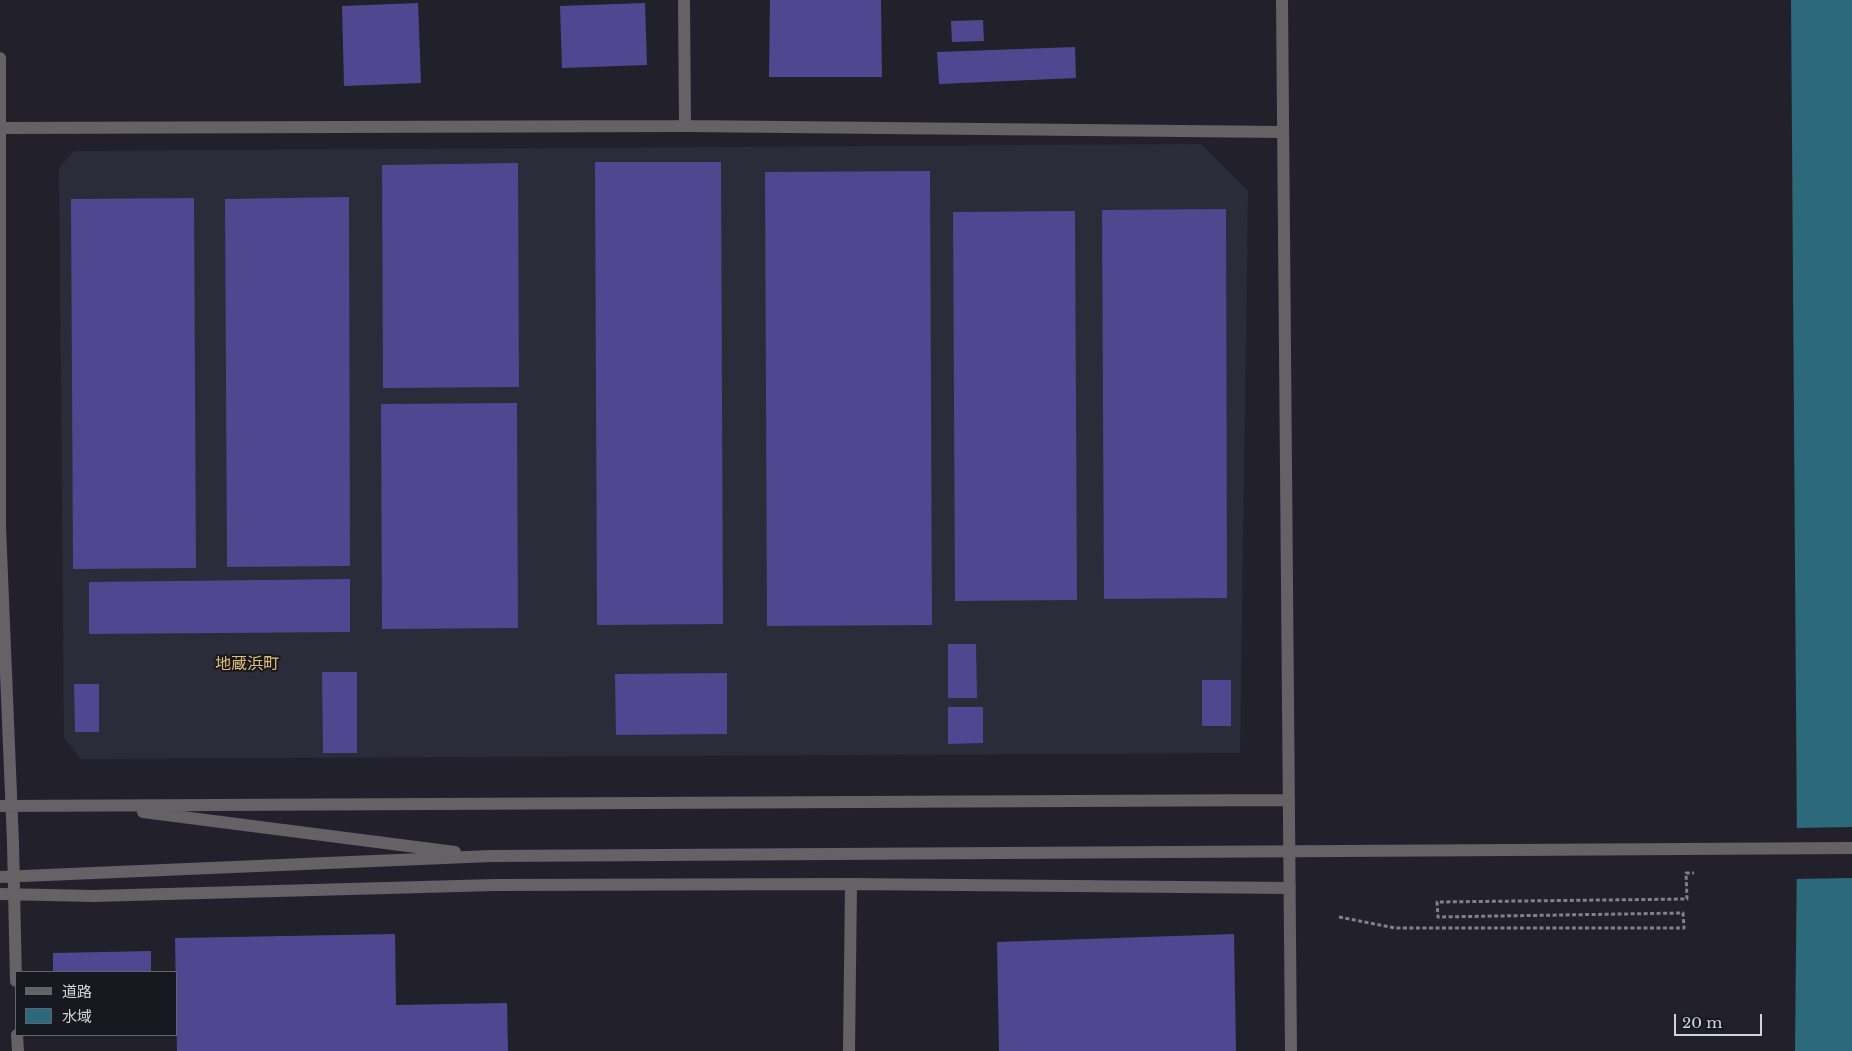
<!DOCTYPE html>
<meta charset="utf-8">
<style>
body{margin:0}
#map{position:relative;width:1852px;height:1051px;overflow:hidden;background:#22212b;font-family:"Libre Baskerville","Noto Sans JP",serif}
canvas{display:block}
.legend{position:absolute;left:15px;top:971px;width:162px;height:65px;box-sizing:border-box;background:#181821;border:1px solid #63636b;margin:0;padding:6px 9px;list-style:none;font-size:15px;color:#d3d3da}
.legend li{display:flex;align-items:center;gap:10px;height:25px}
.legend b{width:25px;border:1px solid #63636b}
.scale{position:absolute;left:1674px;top:1014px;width:88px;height:22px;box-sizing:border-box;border:2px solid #d3d3da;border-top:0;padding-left:6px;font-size:15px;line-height:18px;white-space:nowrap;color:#d3d3da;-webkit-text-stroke:4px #181821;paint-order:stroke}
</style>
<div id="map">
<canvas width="1852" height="1051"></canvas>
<ul class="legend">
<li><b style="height:6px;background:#656266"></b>道路</li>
<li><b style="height:14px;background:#2c697a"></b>水域</li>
</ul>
<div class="scale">20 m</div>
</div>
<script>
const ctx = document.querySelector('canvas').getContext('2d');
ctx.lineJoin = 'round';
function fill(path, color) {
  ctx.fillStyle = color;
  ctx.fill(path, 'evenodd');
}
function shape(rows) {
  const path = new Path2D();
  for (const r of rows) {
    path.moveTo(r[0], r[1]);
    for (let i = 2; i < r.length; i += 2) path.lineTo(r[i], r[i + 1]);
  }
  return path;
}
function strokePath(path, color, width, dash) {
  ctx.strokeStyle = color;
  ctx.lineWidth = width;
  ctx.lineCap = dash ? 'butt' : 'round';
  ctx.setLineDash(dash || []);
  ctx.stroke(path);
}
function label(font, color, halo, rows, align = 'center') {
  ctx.font = font + ' "Libre Baskerville","Noto Sans JP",serif';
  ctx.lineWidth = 4;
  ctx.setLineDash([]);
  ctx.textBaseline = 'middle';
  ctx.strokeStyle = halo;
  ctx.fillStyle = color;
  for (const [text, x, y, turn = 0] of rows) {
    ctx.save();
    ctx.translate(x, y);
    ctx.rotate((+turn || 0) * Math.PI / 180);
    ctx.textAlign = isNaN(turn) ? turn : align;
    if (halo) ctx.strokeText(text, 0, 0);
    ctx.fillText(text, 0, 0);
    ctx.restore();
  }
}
fill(shape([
 [1201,144,1248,191,1240,753,81,759,64,738,59,168,74,151]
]), '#2b2b3a');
fill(shape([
 [1791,0,1852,0,1852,1051,1795,1051,1797,848]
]), '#2c697a');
fill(shape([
 [1852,827,1852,878,1794,879,1795,828]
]), '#22212b');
fill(shape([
 [770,0,881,0,882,77,769,77],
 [418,3,421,83,344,86,342,6],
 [645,3,647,65,562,68,560,6],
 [983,20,984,41,952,42,951,21],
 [1075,47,1076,78,939,84,937,52],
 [595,162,721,162,723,624,597,625],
 [518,163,519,387,383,388,382,165],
 [930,171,932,625,767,626,765,172],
 [349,197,350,566,227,567,225,199],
 [194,198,196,568,73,569,71,199],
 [1226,209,1227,598,1104,599,1102,210],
 [1075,211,1077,600,955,601,953,212],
 [517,403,518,628,382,629,381,404],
 [350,579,350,632,89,634,89,582],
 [948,644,976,644,977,698,948,698],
 [322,672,357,672,357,753,323,753],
 [727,673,727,734,616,735,615,674],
 [1202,680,1231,680,1231,726,1202,726],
 [74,684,99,684,99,732,75,732],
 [948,707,983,707,983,743,948,744],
 [395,934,396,1005,507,1003,508,1051,177,1051,175,938],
 [1234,934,1236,1051,999,1051,997,942],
 [151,951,151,972,53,972,53,953]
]), '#4f478f');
strokePath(shape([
 [1339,917,1395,928,1684,928,1683,913,1438,917,1437,902,1687,899,1686,873,1694,873]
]), '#818189', 3, [4, 2.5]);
strokePath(shape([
 [684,0,685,126],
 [1282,0,1291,1051],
 [0,58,0,527,13,843,16,981],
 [1,128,685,126,1282,132],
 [0,806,1289,800],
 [143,812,455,852],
 [0,877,491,856],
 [0,894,94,896,495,885,851,884,1290,888],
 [17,1035,18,1051],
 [849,1051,851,884]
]), '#656266', 12);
strokePath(shape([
 [491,856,1852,848]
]), '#656266', 12);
label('16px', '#e2bf77', '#181821', [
 ["地蔵浜町",247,664]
]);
</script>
